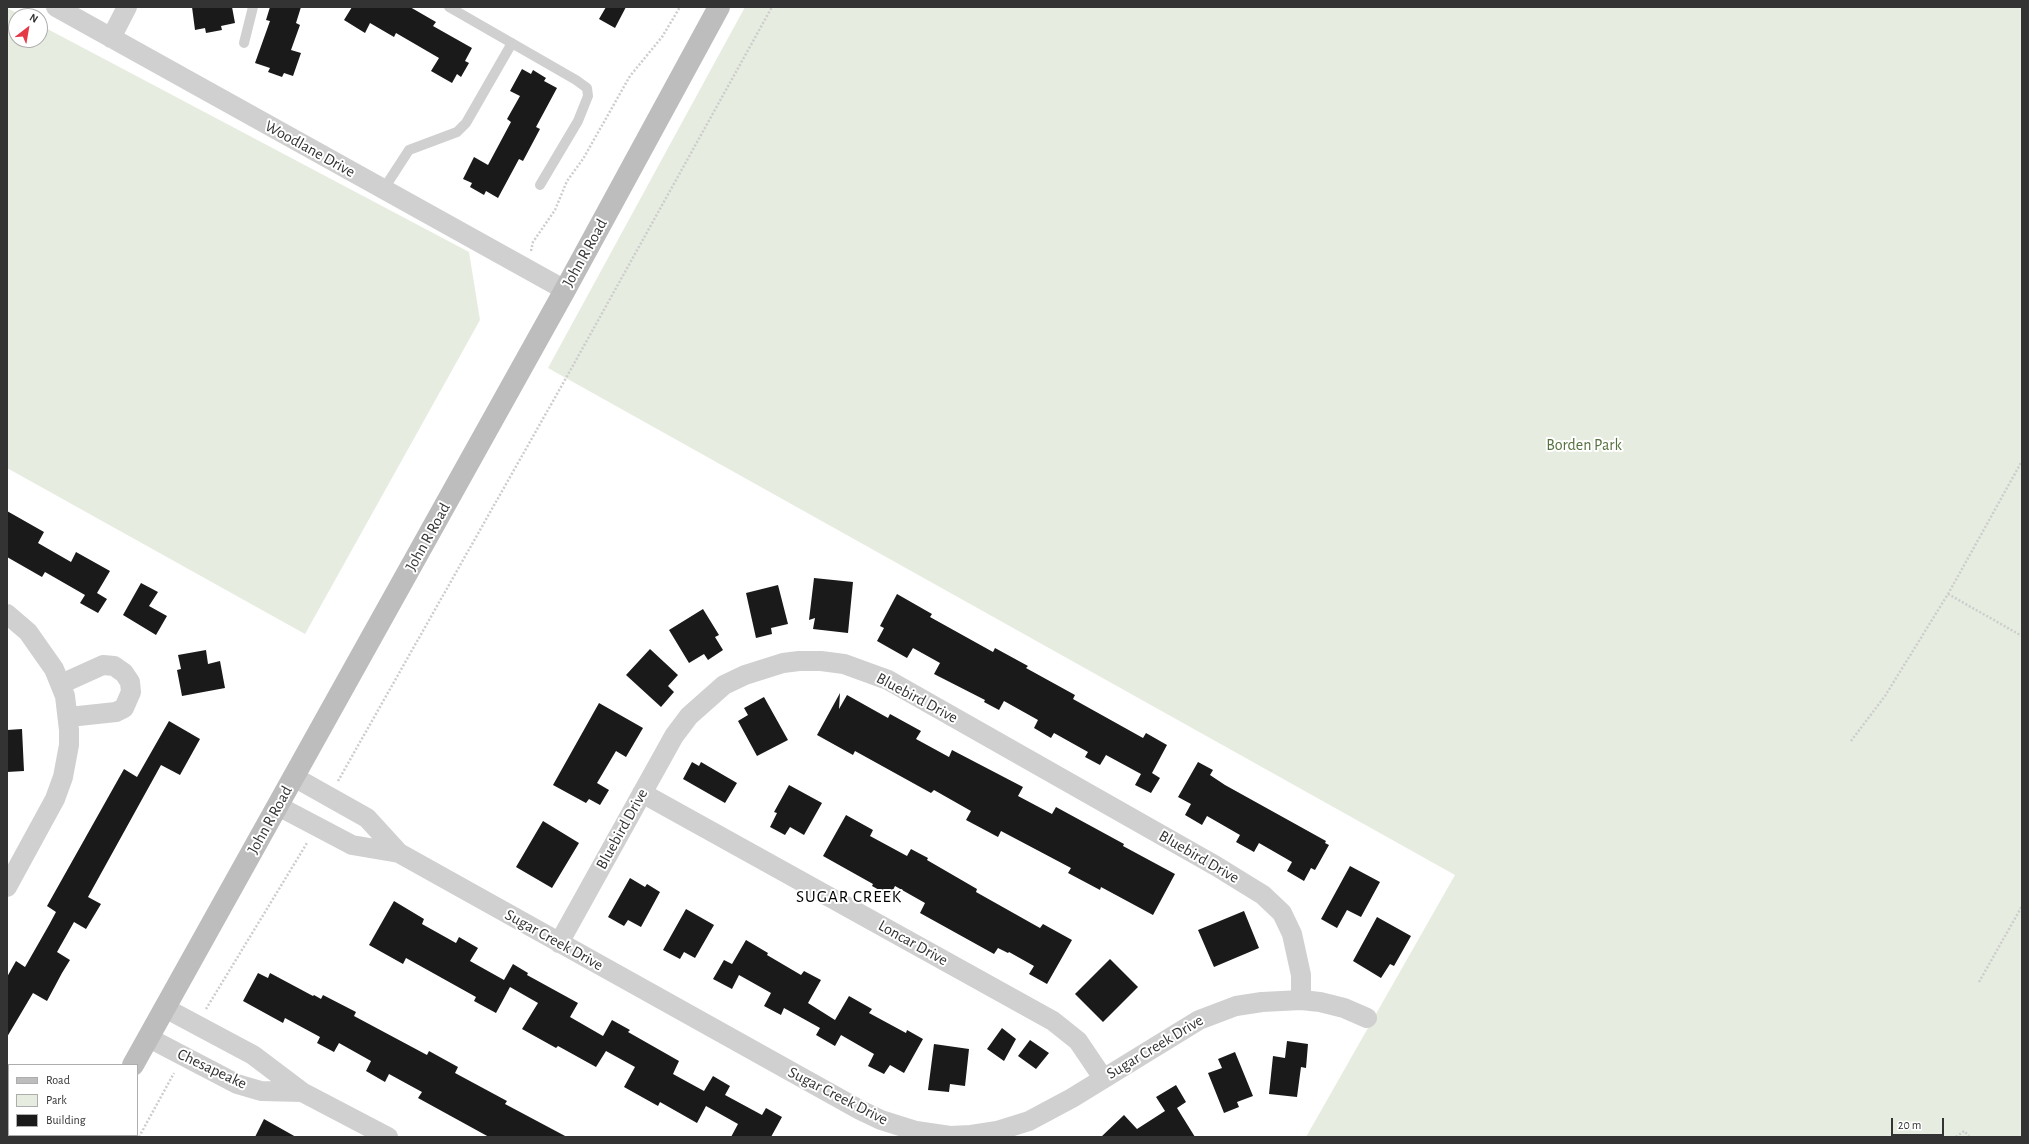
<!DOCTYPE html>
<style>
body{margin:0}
#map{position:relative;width:2029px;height:1144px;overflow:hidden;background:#fff;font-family:"Alegreya Sans",sans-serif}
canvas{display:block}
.frame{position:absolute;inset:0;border:8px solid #333;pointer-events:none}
.legend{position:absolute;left:8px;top:1064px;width:130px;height:72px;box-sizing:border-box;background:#fff;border:1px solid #adadad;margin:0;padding:5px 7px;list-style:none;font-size:12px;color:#333}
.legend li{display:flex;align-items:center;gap:8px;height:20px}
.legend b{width:20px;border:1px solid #adadad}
.north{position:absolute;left:8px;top:8px;width:40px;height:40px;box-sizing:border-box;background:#fff;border:1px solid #adadad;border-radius:50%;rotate:31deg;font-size:11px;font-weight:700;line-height:16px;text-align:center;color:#333}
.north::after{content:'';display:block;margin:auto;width:14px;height:18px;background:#e63946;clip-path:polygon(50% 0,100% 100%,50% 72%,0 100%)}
.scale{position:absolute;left:1891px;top:1118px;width:53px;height:18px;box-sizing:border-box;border:2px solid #333;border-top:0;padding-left:5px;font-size:12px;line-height:14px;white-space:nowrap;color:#333;-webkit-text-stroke:3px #fff;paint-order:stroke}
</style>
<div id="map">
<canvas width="2029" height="1144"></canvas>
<div class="frame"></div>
<ul class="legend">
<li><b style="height:5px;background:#bdbdbd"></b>Road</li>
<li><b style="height:11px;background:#e6ecdf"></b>Park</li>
<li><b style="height:11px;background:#1a1a1a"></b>Building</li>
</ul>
<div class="north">N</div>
<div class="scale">20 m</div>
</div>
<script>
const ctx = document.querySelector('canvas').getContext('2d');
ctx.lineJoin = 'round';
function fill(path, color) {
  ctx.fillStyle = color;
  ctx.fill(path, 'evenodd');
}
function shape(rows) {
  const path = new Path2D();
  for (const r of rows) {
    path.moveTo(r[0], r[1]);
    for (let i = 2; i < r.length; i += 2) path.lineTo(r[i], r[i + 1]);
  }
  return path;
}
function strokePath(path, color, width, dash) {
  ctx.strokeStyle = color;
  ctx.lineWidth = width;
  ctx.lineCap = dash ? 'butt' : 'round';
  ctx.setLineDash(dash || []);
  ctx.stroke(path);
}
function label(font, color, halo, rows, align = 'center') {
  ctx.font = font + ' "Alegreya Sans",sans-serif';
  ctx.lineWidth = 4;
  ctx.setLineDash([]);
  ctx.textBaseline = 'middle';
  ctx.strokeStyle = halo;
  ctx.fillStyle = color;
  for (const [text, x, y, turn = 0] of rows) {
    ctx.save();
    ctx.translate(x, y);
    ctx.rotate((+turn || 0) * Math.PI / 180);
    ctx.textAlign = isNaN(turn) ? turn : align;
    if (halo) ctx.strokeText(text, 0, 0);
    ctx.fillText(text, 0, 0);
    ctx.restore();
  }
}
fill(shape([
 [745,7,2022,7,2022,1137,1306,1137,1455,875,548,368],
 [7,8,23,16,16,16,16,40,40,40,40,25,469,252,480,320,305,634,7,468]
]), '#e6ecdf');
fill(shape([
 [192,7,232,7,235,23,221,26,222,30,206,33,205,28,195,30],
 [270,7,301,7,296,23,300,25,291,50,301,53,293,76,284,73,282,77,268,72,270,68,255,63,270,21,266,20],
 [352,7,410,7,436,22,433,26,472,48,465,61,469,63,461,77,457,74,452,83,431,71,439,58,396,33,394,37,370,23,365,33,344,20],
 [606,7,626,7,615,28,599,19],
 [522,69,531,74,533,70,546,78,544,81,557,88,536,127,540,129,523,161,519,159,498,198,486,191,484,195,470,187,472,183,463,179,474,157,488,165,511,122,507,119,520,96,510,91],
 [7,511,44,532,38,543,71,562,76,552,110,571,97,593,107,599,98,613,80,603,85,595,45,572,42,577,7,557],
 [814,578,853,582,848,633,813,629,815,618,809,620],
 [141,583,158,592,149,606,167,616,156,635,123,615],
 [778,585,788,624,771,628,772,634,756,638,746,593],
 [897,594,932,614,930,617,993,652,995,648,1028,666,1026,668,1075,695,1073,699,1143,738,1146,733,1167,745,1152,773,1160,778,1151,793,1135,785,1141,774,1106,755,1100,765,1085,757,1088,752,1054,733,1051,738,1034,728,1038,720,1004,701,999,710,984,702,985,700,934,674,940,663,913,648,907,658,877,641,884,628,880,626],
 [703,609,719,635,715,637,723,650,708,660,704,654,689,663,669,630],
 [650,649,678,675,668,686,674,692,661,707,626,675],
 [206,650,208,664,220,661,225,688,182,696,177,670,181,669,178,655],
 [840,693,839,709,847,695,888,718,890,714,921,731,916,739,949,757,952,750,1023,787,1018,796,1052,814,1056,807,1124,844,1123,846,1175,874,1153,915,1101,887,1100,890,1068,873,1071,868,1001,831,998,837,966,820,971,811,934,790,931,793,855,751,853,755,817,735],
 [764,697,788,740,757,756,738,721,748,715,744,708],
 [599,703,643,728,626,757,616,751,597,783,609,790,600,805,589,799,586,803,553,785],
 [169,721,200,739,180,775,161,765,88,897,101,904,86,929,74,922,57,952,70,960,62,973,47,1001,33,993,7,1037,7,977,16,961,25,967,49,925,56,912,47,906,124,769,137,777],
 [22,729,24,771,7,772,7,730],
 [692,762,699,766,701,762,737,783,725,803,683,779],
 [1198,762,1213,770,1210,775,1225,785,1326,841,1325,843,1329,845,1315,870,1311,868,1304,881,1287,871,1292,862,1259,843,1254,852,1236,842,1240,835,1207,816,1202,825,1185,815,1191,804,1178,797],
 [789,785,822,803,804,835,790,827,785,835,770,827,777,813,774,812],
 [846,815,873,830,870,836,907,856,911,849,928,858,927,860,977,889,976,892,1040,928,1043,924,1072,940,1047,984,1029,974,1034,966,1009,952,1008,953,998,948,994,954,920,913,925,903,895,886,890,896,872,886,873,884,823,856],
 [543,821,579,843,552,888,516,867],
 [1350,866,1380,882,1361,917,1347,910,1337,928,1321,919],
 [630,878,645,887,647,884,660,892,641,927,628,920,624,926,608,917],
 [394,901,424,919,422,924,456,943,459,937,478,948,470,961,504,980,513,964,528,973,527,975,578,1003,570,1017,603,1036,612,1020,630,1030,628,1032,679,1061,673,1074,704,1091,713,1076,730,1086,725,1095,762,1115,766,1108,782,1117,771,1137,731,1137,738,1124,706,1106,697,1123,660,1102,658,1106,624,1087,635,1067,606,1051,596,1067,558,1046,556,1048,522,1029,538,1003,510,987,496,1013,474,1001,476,997,406,958,403,964,369,945],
 [686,909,714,925,695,958,684,952,680,959,663,950],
 [1244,911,1259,948,1214,967,1198,930],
 [1377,917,1411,936,1394,966,1390,964,1381,978,1353,961],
 [746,940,768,953,767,955,801,975,804,971,821,980,808,1003,835,1020,849,996,872,1009,869,1013,906,1033,907,1030,923,1039,904,1073,890,1065,884,1074,868,1066,874,1054,841,1035,835,1046,816,1035,820,1028,784,1008,781,1015,764,1006,771,993,739,975,732,989,713,979,724,960,732,964],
 [1110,959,1138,987,1103,1022,1075,994],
 [258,973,268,978,270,973,313,996,314,995,321,999,323,995,356,1012,354,1016,427,1055,429,1051,458,1067,455,1073,507,1101,505,1104,567,1137,489,1137,418,1098,422,1092,389,1074,385,1082,366,1071,371,1061,339,1043,334,1052,317,1043,320,1037,285,1018,283,1023,243,1001],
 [1002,1028,1016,1039,1004,1061,987,1049],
 [1030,1040,1049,1053,1036,1069,1018,1056],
 [1287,1041,1308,1044,1306,1068,1301,1067,1297,1097,1269,1094,1273,1056,1285,1058],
 [934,1044,969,1049,965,1086,950,1084,949,1092,928,1090],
 [1235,1052,1253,1096,1237,1102,1239,1107,1224,1113,1208,1073,1222,1068,1218,1059],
 [1176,1085,1186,1102,1177,1108,1195,1137,1101,1137,1124,1115,1137,1129,1165,1111,1156,1097],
 [264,1119,296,1137,255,1137]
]), '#1a1a1a');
strokePath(shape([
 [531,251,533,242,555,210,567,181,583,159,630,76,662,37,680,7],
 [1948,594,2022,636],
 [1851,741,1885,696,1948,594,2022,461],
 [338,781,570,371,772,7],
 [1979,982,2022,906],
 [206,1009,307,843],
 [139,1137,174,1073],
 [1956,1137,1964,1131,1969,1136]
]), '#cdcdcd', 2.5, [2, 2]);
strokePath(shape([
 [449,7,576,80,587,88,588,96,578,121,540,185],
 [244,43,253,7],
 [383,190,409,150,457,132,466,123,512,43]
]), '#d0d0d0', 10);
strokePath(shape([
 [56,7,565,290],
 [111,38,127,7],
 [7,614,28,632,54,669,65,696,69,730,69,745,63,777,55,799,7,887],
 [61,684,103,665,114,666,124,673,130,682,131,692,124,708,116,712,69,717],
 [294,777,367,818,399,853,860,1110,881,1120,916,1131,950,1136,971,1135,997,1131,1029,1121,1072,1098,1199,1020,1236,1006,1262,1002,1301,1000,1320,1002,1344,1008,1367,1018],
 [642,793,1053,1021,1078,1041,1103,1078],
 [278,806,352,845,399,853],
 [559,943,674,736,689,716,724,685,745,675,783,663,799,661,821,661,844,664,888,680,1216,866,1263,895,1282,913,1292,934,1301,975,1301,1000],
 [165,1008,253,1055,302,1092,388,1137],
 [149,1038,237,1084,261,1091,302,1092]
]), '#d0d0d0', 20);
strokePath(shape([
 [133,1065,565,290,719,7],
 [93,1137,94,1135]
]), '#bdbdbd', 22);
label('16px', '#333', '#fff', [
 ["Woodlane Drive",310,149,29],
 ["John R Road",585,253,-61],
 ["John R Road",428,537,-61],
 ["Bluebird Drive",917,698,28],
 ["John R Road",270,820,-61],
 ["Bluebird Drive",622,829,-61],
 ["Bluebird Drive",1199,857,30],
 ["Sugar Creek Drive",554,940,29],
 ["Loncar Drive",913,943,29],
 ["Sugar Creek Drive",1155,1047,-31],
 ["Chesapeake",212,1069,25],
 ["Sugar Creek Drive",838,1096,27]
]);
label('16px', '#56703f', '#fff', [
 ["Borden Park",1584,445]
]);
ctx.letterSpacing = '1px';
label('17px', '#000', '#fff', [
 ["SUGAR CREEK",849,897]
]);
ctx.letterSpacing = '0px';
</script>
